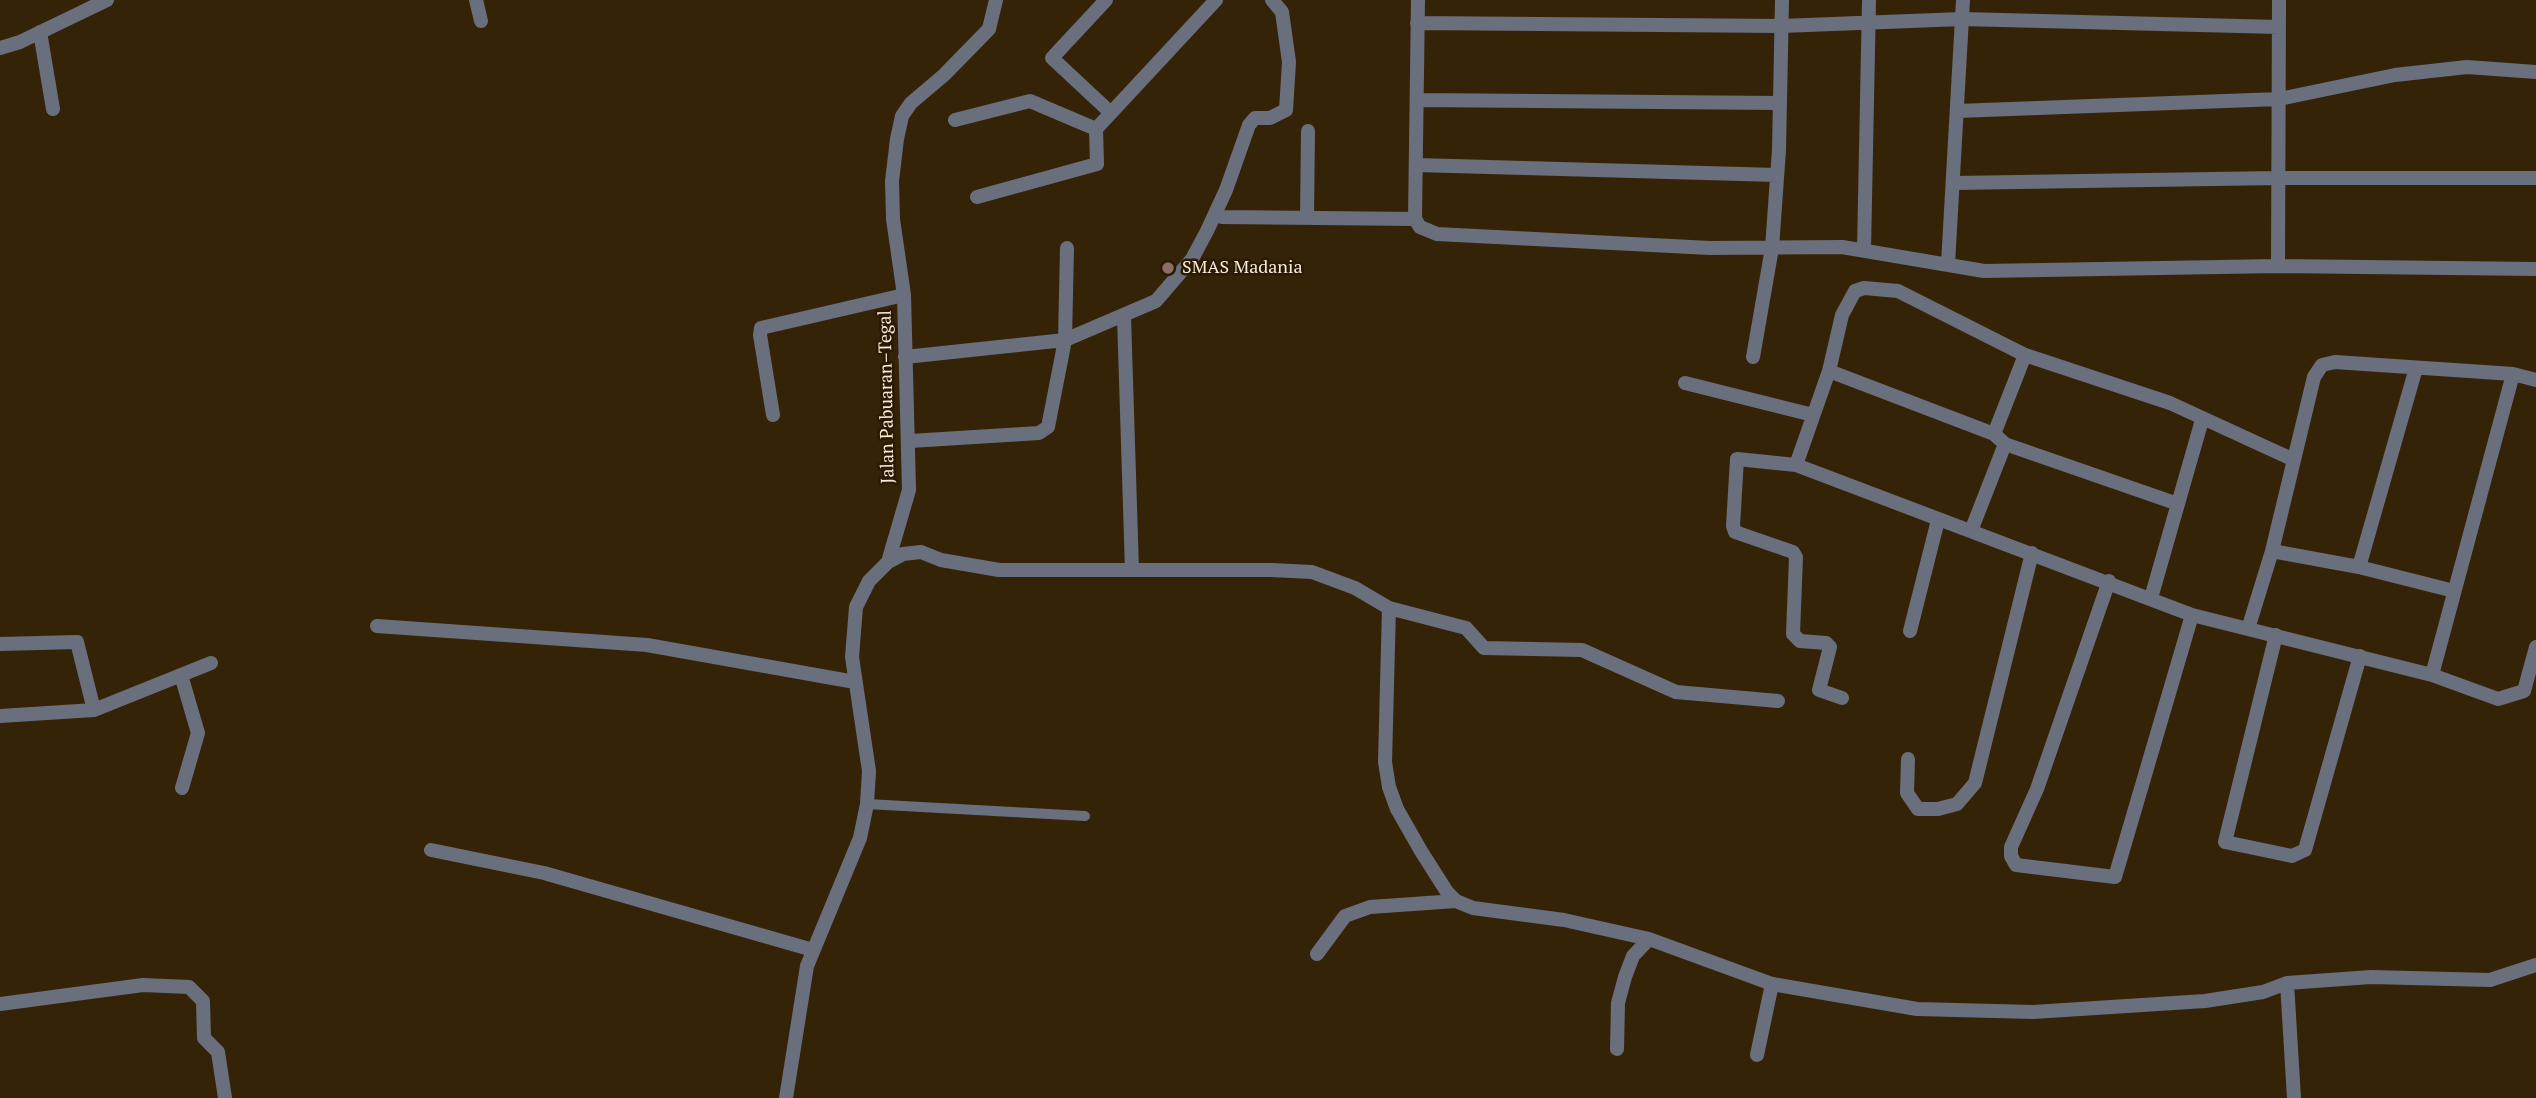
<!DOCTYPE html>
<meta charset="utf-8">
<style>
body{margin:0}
canvas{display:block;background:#352308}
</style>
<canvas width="2536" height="1098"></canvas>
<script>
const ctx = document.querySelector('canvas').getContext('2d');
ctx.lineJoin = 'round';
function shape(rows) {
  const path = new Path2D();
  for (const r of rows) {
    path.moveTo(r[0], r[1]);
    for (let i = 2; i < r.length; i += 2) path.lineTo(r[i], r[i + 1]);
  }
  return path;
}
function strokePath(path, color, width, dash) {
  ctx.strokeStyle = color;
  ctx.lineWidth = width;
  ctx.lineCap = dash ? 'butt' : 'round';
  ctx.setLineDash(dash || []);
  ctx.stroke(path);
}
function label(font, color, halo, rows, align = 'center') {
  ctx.font = font + ' "PT Serif",serif';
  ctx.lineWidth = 5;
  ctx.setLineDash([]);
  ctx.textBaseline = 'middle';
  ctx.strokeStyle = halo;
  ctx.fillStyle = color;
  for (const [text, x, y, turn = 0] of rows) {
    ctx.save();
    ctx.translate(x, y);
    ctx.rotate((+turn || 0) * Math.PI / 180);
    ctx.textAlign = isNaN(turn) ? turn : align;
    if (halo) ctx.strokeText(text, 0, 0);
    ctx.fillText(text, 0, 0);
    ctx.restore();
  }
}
strokePath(shape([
 [867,804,1085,816]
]), '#696f7c', 10);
strokePath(shape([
 [476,0,481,21],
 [1106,0,1052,58,1111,113],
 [1418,0,1415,219,1420,227,1437,234,1710,248,1842,247,1984,271,2278,266,2536,269],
 [1417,23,1781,26,1962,19,2279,27],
 [40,32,53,109],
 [0,48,20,42,107,0],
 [1417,100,1779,103],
 [1957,111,2279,99,2395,75,2467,67,2536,72],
 [955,120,1030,101,1096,129,1097,164,977,197],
 [1096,129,1216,0],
 [1416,165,1777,175],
 [1953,183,2278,178,2536,178],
 [1222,217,1415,219],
 [1307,218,1308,131],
 [1864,250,1869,0],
 [1948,264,1963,0],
 [2278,266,2279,0],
 [1124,317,1132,570],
 [2025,355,1994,434,2005,444,2178,504],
 [905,357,1065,340,1156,301,1192,259,1207,231,1226,190,1249,125,1255,118,1270,118,1286,110,1289,62,1282,12,1272,0],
 [1753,357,1772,248,1779,150,1782,0],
 [1829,371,1994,434],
 [1685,383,1813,415],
 [773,415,760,335,761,328,904,295],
 [910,441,1039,433,1048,427,1065,340,1067,248],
 [2294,460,2170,403,2025,355,1898,291,1864,288,1855,291,1842,315,1829,371,1796,465,2192,615,2248,629,2272,551,2314,377,2322,365,2335,362,2513,374,2536,380],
 [1796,465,1737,459,1733,526,1735,532,1793,552,1796,557,1793,634,1800,641,1826,643,1830,647,1819,690,1842,698],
 [1971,531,2005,444],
 [2272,551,2359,567,2454,591],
 [888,562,903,554,921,552,941,560,999,570,1271,570,1312,572,1355,588,1389,608,1385,762,1389,787,1397,809,1421,851,1447,892,1456,901,1473,908,1564,920,1649,939,1772,984,1917,1009,2033,1012,2205,1001,2263,992,2287,983,2371,977,2490,980,2536,965],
 [2359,567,2416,368],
 [2109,581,2037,789,2011,847,2011,856,2016,865,2115,877,2192,615],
 [2151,598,2202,420],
 [1389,608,1466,628,1484,648,1582,650,1676,692,1778,701],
 [377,626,647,645,855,682],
 [2248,629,2432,675,2498,699,2524,691,2536,647],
 [1910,631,1938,520],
 [2276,635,2225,842,2292,856,2305,850,2360,656],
 [0,644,77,642,94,710],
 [181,675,198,733,182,788],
 [2432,675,2513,374],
 [0,716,94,710,211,663],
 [1908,759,1907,793,1918,809,1938,809,1957,804,1975,783,2032,553],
 [431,850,544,873,813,950],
 [1317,954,1345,916,1370,907,1456,901],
 [2287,983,2294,1098],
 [0,1004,143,985,189,987,203,1001,204,1038,218,1052,225,1098],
 [1617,1049,1618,1003,1625,977,1633,956,1649,939],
 [1757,1055,1772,984],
 [786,1098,807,966,860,838,867,804,869,771,852,657,856,607,869,581,888,562,909,490,904,295,893,219,892,181,897,139,902,116,911,103,944,75,989,29,996,0]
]), '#696f7c', 14);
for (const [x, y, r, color] of [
 [1168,268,7,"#8d6e63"]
]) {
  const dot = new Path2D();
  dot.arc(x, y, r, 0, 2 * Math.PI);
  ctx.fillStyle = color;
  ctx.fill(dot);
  strokePath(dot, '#2b1901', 2.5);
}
label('18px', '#f6eada', '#2b1901', [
 ["SMAS Madania",1182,268]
], 'left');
label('18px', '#f6eada', '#2b1901', [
 ["Jalan Pabuaran–Tegal",887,397,-91]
]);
</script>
